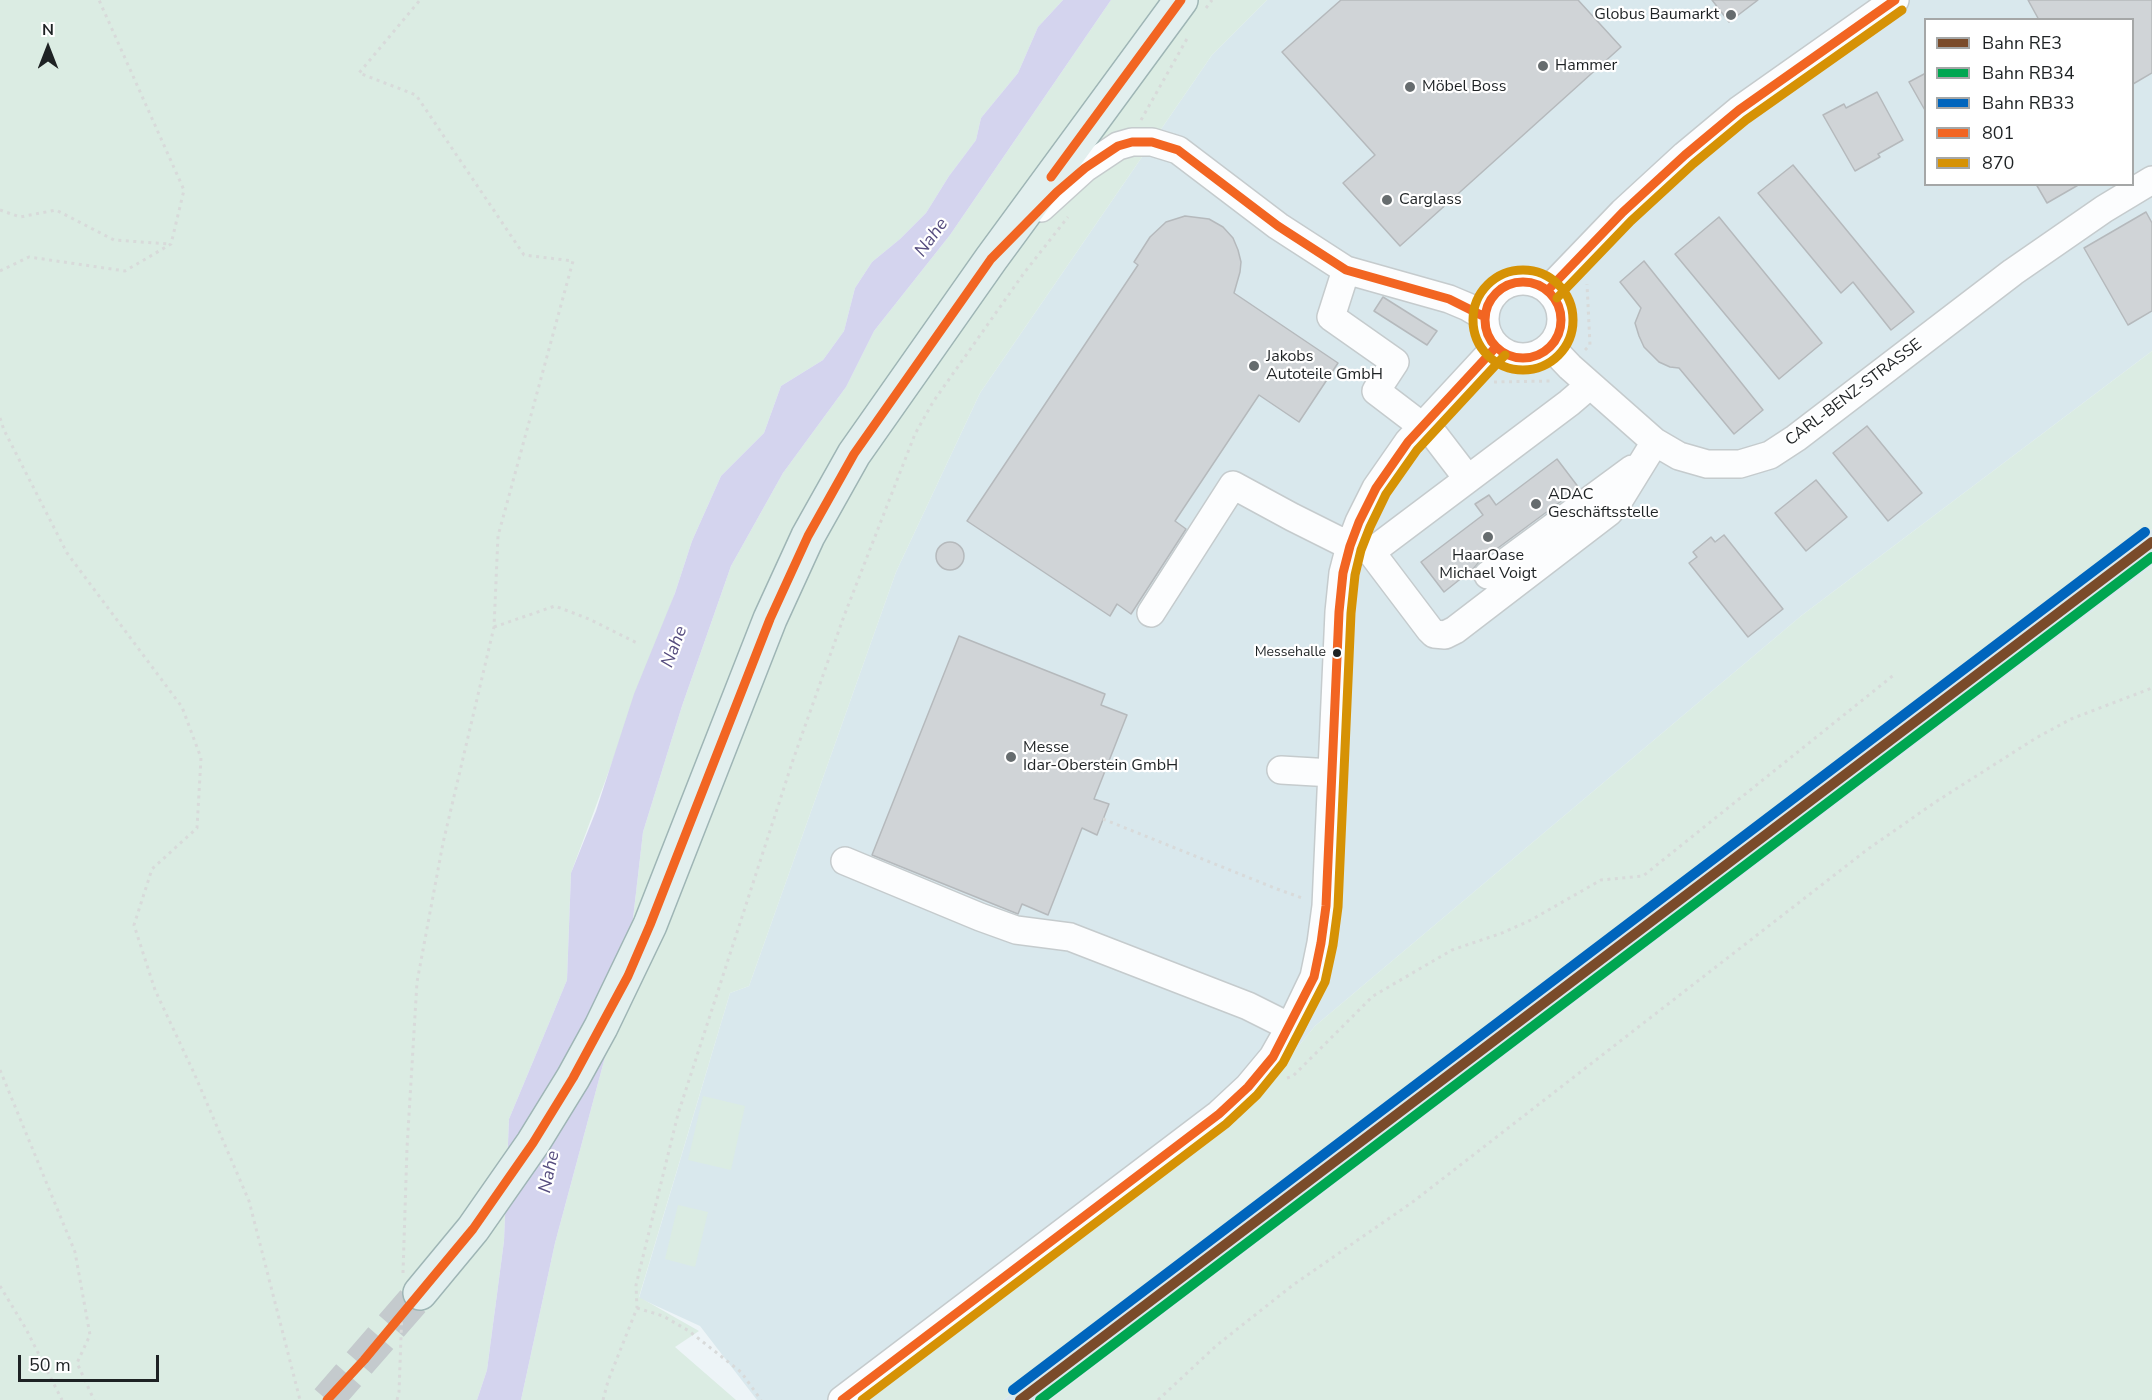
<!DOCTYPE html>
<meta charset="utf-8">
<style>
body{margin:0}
#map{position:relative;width:2152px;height:1400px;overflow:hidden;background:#edf4f7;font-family:"Nunito Sans",sans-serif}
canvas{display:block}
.legend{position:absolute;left:1924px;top:18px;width:210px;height:168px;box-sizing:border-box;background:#fff;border:2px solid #a5a7a7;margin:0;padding:8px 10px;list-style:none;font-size:18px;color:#1e2224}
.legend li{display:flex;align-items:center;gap:12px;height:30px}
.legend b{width:30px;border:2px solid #a5a7a7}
.north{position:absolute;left:18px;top:18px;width:60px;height:60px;-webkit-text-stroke:4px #fff;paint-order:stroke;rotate:0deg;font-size:16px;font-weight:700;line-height:24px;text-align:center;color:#1e2224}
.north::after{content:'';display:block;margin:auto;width:21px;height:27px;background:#1e2224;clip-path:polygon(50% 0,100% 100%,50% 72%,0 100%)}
.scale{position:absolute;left:18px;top:1355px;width:141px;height:27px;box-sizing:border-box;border:3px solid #1e2224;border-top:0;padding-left:8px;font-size:18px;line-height:21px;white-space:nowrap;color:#1e2224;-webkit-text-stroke:4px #fff;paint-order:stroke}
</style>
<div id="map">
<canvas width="2152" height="1400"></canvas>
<ul class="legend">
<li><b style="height:8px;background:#7a4b2a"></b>Bahn RE3</li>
<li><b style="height:8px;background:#00a651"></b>Bahn RB34</li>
<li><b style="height:8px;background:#0065bd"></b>Bahn RB33</li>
<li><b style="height:8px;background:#f26522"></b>801</li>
<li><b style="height:8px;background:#d69205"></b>870</li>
</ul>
<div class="north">N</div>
<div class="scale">50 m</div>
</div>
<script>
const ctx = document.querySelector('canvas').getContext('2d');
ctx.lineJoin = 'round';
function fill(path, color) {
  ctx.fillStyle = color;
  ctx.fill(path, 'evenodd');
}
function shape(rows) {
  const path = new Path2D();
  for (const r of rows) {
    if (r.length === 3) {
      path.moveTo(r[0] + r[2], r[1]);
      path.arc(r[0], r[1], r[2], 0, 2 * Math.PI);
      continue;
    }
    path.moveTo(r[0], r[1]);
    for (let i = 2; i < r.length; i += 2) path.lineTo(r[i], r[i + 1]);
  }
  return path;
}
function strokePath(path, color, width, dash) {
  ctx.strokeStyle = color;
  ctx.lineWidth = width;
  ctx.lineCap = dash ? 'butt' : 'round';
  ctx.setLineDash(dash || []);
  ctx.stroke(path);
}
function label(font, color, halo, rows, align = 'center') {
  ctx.font = font + ' "Nunito Sans",sans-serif';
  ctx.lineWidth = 4.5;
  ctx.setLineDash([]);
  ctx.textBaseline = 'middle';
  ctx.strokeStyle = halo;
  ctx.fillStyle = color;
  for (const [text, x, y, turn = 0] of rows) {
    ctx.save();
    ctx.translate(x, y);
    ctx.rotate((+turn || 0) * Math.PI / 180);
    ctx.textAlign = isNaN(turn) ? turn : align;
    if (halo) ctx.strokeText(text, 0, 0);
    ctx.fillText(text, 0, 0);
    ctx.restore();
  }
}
fill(shape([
 [1267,0,2152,0,2152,351,1801,616,1315,1026,1255,1099,858,1400,757,1400,700,1326,639,1298,730,993,749,986,896,572,980,393,1212,55],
 [1926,20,2132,20,2132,184,1926,184],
 [2152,529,2152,566,1050,1400,1003,1400]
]), '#d9e8ed');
fill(shape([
 [0,0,1063,0,1038,27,1018,73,981,118,976,140,949,176,926,213,900,239,872,262,855,288,844,331,823,360,781,386,764,433,721,476,692,541,675,593,571,873,567,980,509,1119,504,1241,487,1370,477,1400,0,1400],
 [1111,0,1267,0,1212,55,980,393,896,572,749,986,730,993,639,1297,699,1331,675,1347,736,1400,521,1400,555,1243,626,979,643,832,682,706,731,566,783,473,846,387,874,331,950,235],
 [2152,351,2152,529,1003,1400,858,1400,1255,1099,1315,1026,1801,616],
 [2152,566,2152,1400,1050,1400],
 [703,1096,745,1106,731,1170,688,1160],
 [678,1205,708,1212,695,1267,665,1259]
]), '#dbece3');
fill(shape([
 [1063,0,1111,0,950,235,874,331,846,387,783,473,731,566,682,706,643,832,626,979,555,1243,521,1400,477,1400,487,1370,504,1241,509,1119,567,980,571,873,596,811,634,694,675,593,692,541,721,476,764,433,781,386,823,360,844,331,855,288,872,262,900,239,926,213,949,176,976,140,981,118,1018,73,1038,27]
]), '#d4d4ee');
const building = shape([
 [1341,0,1578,0,1621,47,1400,246,1343,183,1375,155,1282,52,1341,0],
 [1712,0,1758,0,1729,22,1712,0],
 [2028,0,2152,0,2152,73,2133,84,2133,20,2039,20,2028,0],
 [1926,73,1926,112,1909,82,1926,73],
 [1877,92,1903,140,1878,154,1880,157,1855,171,1823,115,1844,104,1846,108,1877,92],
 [1793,165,1914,312,1891,330,1853,282,1841,293,1758,193,1793,165],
 [2036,184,2080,184,2047,203,2036,184],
 [2146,212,2152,223,2152,311,2128,325,2084,248,2146,212],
 [1185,216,1209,219,1223,227,1233,238,1238,250,1241,262,1240,272,1234,293,1338,363,1299,422,1259,395,1175,521,1186,529,1131,614,1117,604,1110,616,967,521,1138,265,1134,262,1150,237,1166,222,1185,216],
 [1719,217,1822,343,1779,379,1675,254,1719,217],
 [1644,261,1763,410,1734,434,1679,368,1670,367,1659,362,1644,347,1639,336,1635,323,1641,308,1620,282,1644,261],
 [1383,297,1437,331,1427,345,1374,311,1383,297],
 [1867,426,1922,493,1888,521,1833,453,1867,426],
 [1557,459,1579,488,1479,562,1473,569,1444,592,1421,562,1483,515,1475,504,1489,495,1496,505,1557,459],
 [1816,480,1847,517,1806,551,1775,513,1816,480],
 [1724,535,1783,609,1748,637,1689,563,1697,557,1693,552,1711,537,1715,542,1724,535],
 [950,556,14],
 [959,636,1105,694,1101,705,1127,715,1094,799,1109,804,1097,835,1082,828,1048,915,1022,904,1018,914,872,855,959,636]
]);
fill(building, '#d0d4d7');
strokePath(building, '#b5b9bc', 1.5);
strokePath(shape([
 [327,1400,420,1293]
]), '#c4cacd', 33, [33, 16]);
const minor = shape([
 [1041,208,1085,168,1118,146,1132,142,1152,142,1178,150,1278,226,1346,270,1449,299,1468,307,1485,317],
 [1346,270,1331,317,1395,362,1376,391,1435,436,1468,479],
 [1523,319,38],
 [1548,290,1623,212,1685,155,1739,110,1895,0],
 [1551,347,1570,367,1655,442,1679,456,1707,464,1740,464,1770,455,1796,438,2013,272,2104,209,2152,180],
 [1371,552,1430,630,1434,634,1445,635,1455,630,1609,512,1618,502,1655,442],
 [1488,575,1632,469],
 [1151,613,1233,485,1292,517,1350,546,1371,552,1569,403,1590,385],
 [1281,770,1332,773],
 [845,861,980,917,1016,930,1070,937,1248,1006,1290,1027],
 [842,1400,1219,1114,1248,1087,1273,1057,1290,1027,1314,977,1321,943,1326,906,1339,612,1343,573,1350,546,1359,522,1376,488,1408,442,1496,347]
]);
const major = shape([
 [420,1293,473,1229,533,1143,573,1078,601,1027,650,925,770,619,808,536,854,454,991,259,1181,0]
]);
strokePath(minor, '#c5cbcd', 30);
strokePath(major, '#9eb5b5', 36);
strokePath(shape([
 [1206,8,1212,0],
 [1141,120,1188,37],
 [0,210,20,217,56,210,114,240,169,244],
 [0,271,29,257,125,271,171,244,184,190,99,0],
 [1585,350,1590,345,1587,284],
 [1494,382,1553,381],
 [0,418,4,430,67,553,182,707,201,758,197,828,152,869,134,925,155,990,194,1073,249,1201,300,1400],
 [494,627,555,606,589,619,639,644],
 [1103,819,1277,889,1305,899],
 [0,1070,75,1252,90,1335,77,1363,94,1400],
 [1287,1078,1293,1076,1373,996,1452,950,1502,933,1531,920,1601,880,1643,876,1895,674],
 [403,1273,407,1148,417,982,443,843,494,627,498,536,573,261,524,255,416,95,359,73,420,0],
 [0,1286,26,1329,62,1400],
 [637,1308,663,1316,689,1331,741,1372,761,1400],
 [397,1400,399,1392,402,1309],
 [603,1400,608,1381,637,1308,636,1285,678,1114,793,760,844,616,915,434,933,402,1024,273,1068,217],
 [1158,1400,1217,1345,1293,1285,1414,1201,1868,849,1937,801,2036,738,2071,719,2152,688]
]), '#d8dada', 3, [3, 4.5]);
strokePath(minor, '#fcfdfe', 27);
strokePath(major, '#e2efee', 33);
strokePath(shape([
 [1051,177,1181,0],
 [1523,320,38],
 [1548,290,1623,212,1685,155,1739,110,1895,0],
 [327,1400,364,1360,473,1229,533,1143,573,1078,628,976,650,925,770,619,808,536,854,454,991,259,1057,192,1085,168,1118,146,1132,142,1152,142,1178,150,1278,226,1346,270,1449,299,1485,317],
 [842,1400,1219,1114,1248,1087,1273,1057,1314,977,1321,943,1326,906,1339,612,1343,573,1350,546,1359,522,1376,488,1408,442,1496,347]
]), '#f26522', 9);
strokePath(shape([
 [1523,320,50],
 [1557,298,1631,221,1693,164,1746,120,1902,10],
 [862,1400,1226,1124,1257,1095,1283,1063,1325,982,1333,945,1338,907,1351,613,1355,575,1361,550,1370,527,1386,494,1417,450,1505,355]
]), '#d69205', 9);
strokePath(shape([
 [1020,1400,2152,542]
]), '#7a4b2a', 10);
strokePath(shape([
 [1040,1400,2152,557]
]), '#00a651', 10);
strokePath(shape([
 [1013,1390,2145,532]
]), '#0065bd', 10);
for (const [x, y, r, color] of [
 [1731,15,6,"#666c6e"],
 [1543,66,6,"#666c6e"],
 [1410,87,6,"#666c6e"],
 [1387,200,6,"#666c6e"],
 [1254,366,6,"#666c6e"],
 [1536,504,6,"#666c6e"],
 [1488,537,6,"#666c6e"],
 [1337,653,5,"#1e2224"],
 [1011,757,6,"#666c6e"]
]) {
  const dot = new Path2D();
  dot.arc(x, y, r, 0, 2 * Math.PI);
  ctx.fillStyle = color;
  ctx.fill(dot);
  strokePath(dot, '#fff', 2);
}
label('14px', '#1e2224', '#fff', [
 ["Messehalle",1326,653]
], 'right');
label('16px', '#1e2224', '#fff', [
 ["Globus Baumarkt",1719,15,"right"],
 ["Hammer",1555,66],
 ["Möbel Boss",1422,87],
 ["Carglass",1399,200],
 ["Jakobs",1266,357],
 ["Autoteile GmbH",1266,375],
 ["ADAC",1548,495],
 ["Geschäftsstelle",1548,513],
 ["HaarOase",1488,556,"center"],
 ["Michael Voigt",1488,574,"center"],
 ["Messe",1023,748],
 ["Idar-Oberstein GmbH",1023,766]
], 'left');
label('16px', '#1e2224', '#fff', [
 ["CARL-BENZ-STRASSE",1854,393,-37]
]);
label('italic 18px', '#554c7e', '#fff', [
 ["Nahe",932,238,-54],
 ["Nahe",675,647,-69],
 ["Nahe",550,1172,-78]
]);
</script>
